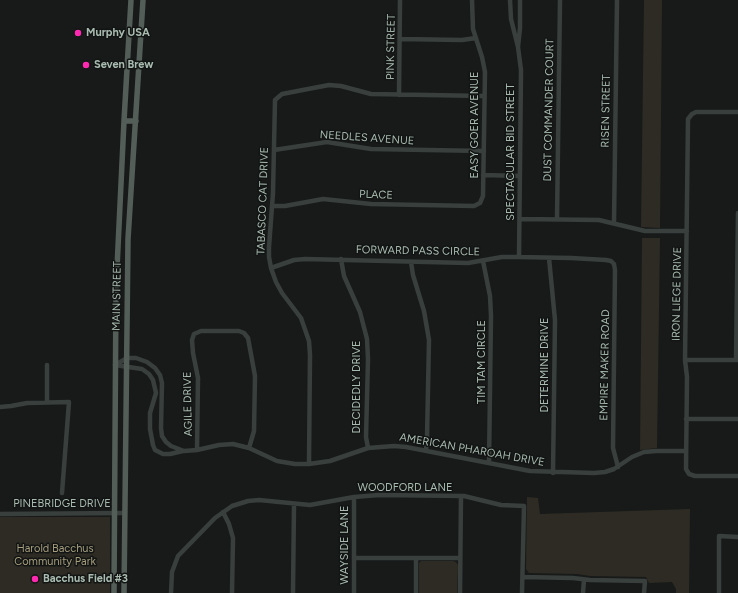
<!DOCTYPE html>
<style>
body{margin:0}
canvas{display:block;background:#171a19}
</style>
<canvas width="738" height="593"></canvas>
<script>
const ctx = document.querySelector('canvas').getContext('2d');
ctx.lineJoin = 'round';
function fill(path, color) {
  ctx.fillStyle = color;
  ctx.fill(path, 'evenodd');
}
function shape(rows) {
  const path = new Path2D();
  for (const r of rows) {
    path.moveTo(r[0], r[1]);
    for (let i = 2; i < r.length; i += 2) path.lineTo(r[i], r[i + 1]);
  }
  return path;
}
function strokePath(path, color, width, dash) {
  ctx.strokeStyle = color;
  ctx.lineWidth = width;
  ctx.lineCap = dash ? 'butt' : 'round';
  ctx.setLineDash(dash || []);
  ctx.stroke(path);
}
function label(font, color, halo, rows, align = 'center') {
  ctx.font = font + ' Figtree,sans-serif';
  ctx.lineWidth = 3;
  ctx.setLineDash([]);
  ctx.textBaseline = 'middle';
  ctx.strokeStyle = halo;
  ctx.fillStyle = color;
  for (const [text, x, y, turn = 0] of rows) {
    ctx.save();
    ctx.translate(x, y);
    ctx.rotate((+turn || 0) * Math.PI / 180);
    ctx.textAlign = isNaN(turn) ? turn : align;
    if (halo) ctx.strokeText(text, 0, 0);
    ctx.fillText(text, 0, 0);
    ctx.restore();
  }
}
fill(shape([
 [644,0,662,0,660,228,641,227],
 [642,238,660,238,657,448,640,450],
 [527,497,538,498,540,514,690,509,689,593,676,593,676,589,672,582,649,583,646,577,590,576,577,574,529,573,526,569],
 [0,517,110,517,110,593,0,593],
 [421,561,453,561,456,562,458,565,457,593,419,593,419,563]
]), '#2d2b23');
strokePath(shape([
 [510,0,511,19,518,47,520,28,520,0],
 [400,39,462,40,476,38],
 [518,47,521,70,519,257],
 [399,95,400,0],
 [738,112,696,112,692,114,688,119,685,360,687,377,686,469,689,474,695,476,738,476],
 [274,150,327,142,371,149,484,151],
 [483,175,520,176],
 [272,206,285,206,323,199,371,204,474,206,480,203,483,196,485,72,482,57,473,29,472,0],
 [520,219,599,220,645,231,687,231],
 [557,219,560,0],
 [614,223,617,0],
 [549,258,555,320,553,473],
 [341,259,344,276,360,312,367,339,368,359,366,437,368,448],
 [483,261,490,296,491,316,489,463],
 [411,262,413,275,424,311,429,340,427,438,426,451],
 [271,268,294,260,305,259,468,263,502,257,519,257,571,258,606,260,611,261,614,264,615,270,613,448,618,467],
 [685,360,738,360],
 [736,360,738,213],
 [115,365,127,358,136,358,147,362,155,368,160,375,162,383,161,428,162,436,166,442,171,446,184,451,197,450,219,445,233,444,249,448,277,461,295,464,309,464,330,461,368,448,394,446,406,447,530,471,594,473,605,472,614,469,632,457,644,452,656,451,686,451],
 [115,365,142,369,149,374,153,380,156,393,150,413,150,429,153,445,155,450,163,454,170,454,183,451],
 [47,402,47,365],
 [0,407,11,406,27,403,69,402,62,493],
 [686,419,738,419],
 [197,450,198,378,193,353,192,340,194,334,201,331,239,331,244,333,248,338,255,376,254,431,249,448],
 [309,464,310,355,309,341,301,318,282,293,276,282,271,268,269,257,269,247,273,193,275,100,282,94,329,85,341,86,371,94,484,96],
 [223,512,229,524,233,538,232,593],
 [0,514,125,513],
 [354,558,460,558],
 [523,577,573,578,590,580,645,581,644,593],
 [171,593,172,572,178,556,215,518,232,506,248,501,259,500,310,505,354,497,379,495,464,496,501,505,524,506,522,593],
 [293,593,294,504],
 [354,593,354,497],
 [416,593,416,558],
 [460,593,461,496],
 [583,593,584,580],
 [719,593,719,536,738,537]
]), '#383f3c', 4.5);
strokePath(shape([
 [124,121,136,121],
 [114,593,116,289,124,121,131,0],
 [124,593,128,239,143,0]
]), '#545e59', 5.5);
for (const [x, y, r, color] of [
 [78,33,4,"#ff2aaf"],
 [86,65,4,"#ff2aaf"],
 [35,579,4,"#ff2aaf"]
]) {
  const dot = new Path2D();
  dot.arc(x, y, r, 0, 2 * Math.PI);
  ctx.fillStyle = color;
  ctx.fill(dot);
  strokePath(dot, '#121514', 1.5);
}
label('bold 11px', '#a9bbb0', '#121514', [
 ["Murphy USA",86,33],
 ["Seven Brew",94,65],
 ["Bacchus Field #3",43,579]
], 'left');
label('11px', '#a9bbb0', '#121514', [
 ["PINK STREET",391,47,-89],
 ["DUST COMMANDER COURT",549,110,-89],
 ["RISEN STREET",606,111,-89],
 ["EASY GOER AVENUE",475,125,-90],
 ["NEEDLES AVENUE",367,138,4],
 ["SPECTACULAR BID STREET",511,152,-90],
 ["PLACE",376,195,2],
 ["TABASCO CAT DRIVE",263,201,-88],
 ["FORWARD PASS CIRCLE",418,251,1],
 ["IRON LIEGE DRIVE",677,294,-89],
 ["MAIN STREET",117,296,-89],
 ["TIM TAM CIRCLE",482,362,-90],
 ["DETERMINE DRIVE",545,365,-90],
 ["EMPIRE MAKER ROAD",605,365,-89],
 ["DECIDEDLY DRIVE",357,387,-90],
 ["AGILE DRIVE",188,404,-91],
 ["AMERICAN PHAROAH DRIVE",472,450,10],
 ["WOODFORD LANE",405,488],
 ["PINEBRIDGE DRIVE",62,504],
 ["WAYSIDE LANE",345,545,-90]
]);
label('11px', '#a79e7e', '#121514', [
 ["Harold Bacchus",55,549],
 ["Community Park",55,562]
]);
</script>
